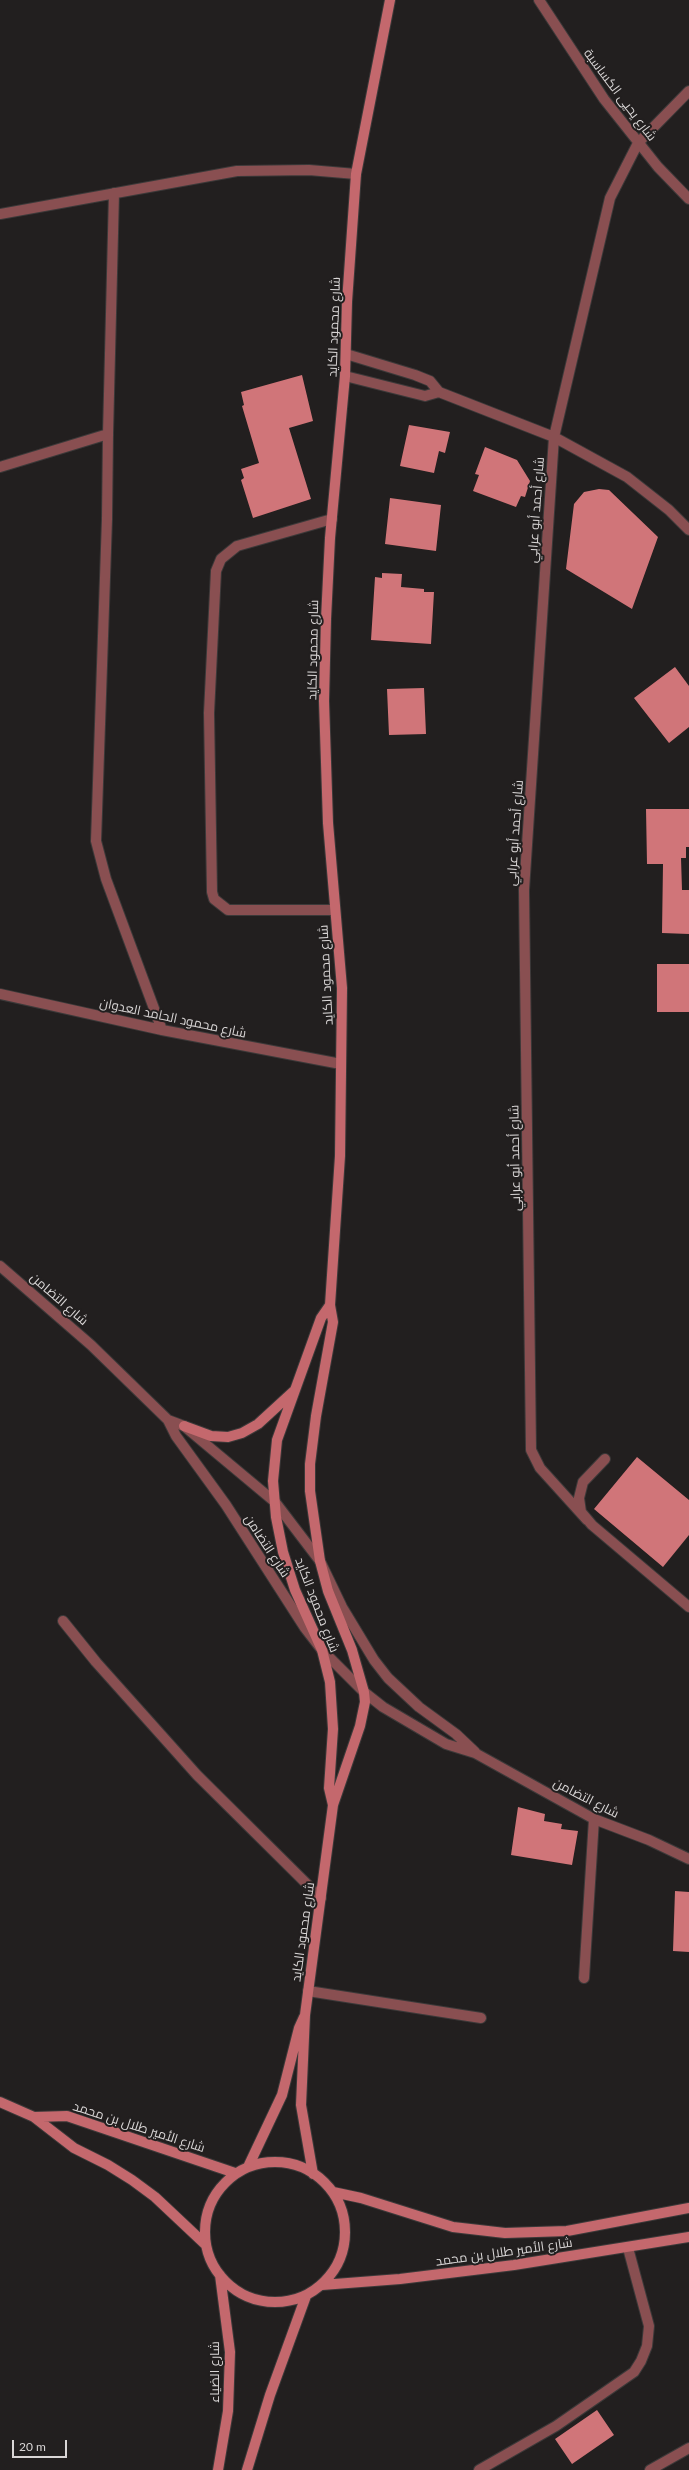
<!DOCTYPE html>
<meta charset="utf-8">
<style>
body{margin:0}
#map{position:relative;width:689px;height:2470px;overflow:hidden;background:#221f1f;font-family:Lato,sans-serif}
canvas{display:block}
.scale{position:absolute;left:12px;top:2440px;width:55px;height:18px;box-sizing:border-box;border:2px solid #d9d6d6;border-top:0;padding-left:5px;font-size:12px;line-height:14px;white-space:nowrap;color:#d9d6d6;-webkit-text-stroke:3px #221f1f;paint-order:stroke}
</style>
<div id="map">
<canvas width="689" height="2470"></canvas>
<div class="scale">20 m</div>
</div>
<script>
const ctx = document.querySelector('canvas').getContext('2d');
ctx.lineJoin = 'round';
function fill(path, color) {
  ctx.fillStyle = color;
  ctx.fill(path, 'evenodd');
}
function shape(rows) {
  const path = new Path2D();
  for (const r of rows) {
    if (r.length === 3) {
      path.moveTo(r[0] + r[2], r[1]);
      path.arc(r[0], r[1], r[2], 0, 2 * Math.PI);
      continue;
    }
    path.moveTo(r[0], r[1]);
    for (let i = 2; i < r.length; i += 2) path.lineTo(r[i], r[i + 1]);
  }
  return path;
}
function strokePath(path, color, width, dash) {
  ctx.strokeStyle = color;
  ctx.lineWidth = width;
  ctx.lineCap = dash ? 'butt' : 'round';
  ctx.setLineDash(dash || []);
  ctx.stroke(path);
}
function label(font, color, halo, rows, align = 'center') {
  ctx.font = font + ' Lato,Cairo,sans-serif';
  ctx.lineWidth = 4;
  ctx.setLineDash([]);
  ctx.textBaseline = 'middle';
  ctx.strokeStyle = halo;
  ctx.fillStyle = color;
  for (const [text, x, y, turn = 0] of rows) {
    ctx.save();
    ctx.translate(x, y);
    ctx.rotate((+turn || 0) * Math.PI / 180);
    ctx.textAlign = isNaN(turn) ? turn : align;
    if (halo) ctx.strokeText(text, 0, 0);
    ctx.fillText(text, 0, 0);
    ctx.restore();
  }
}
fill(shape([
 [302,375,313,421,289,428,311,499,253,518,241,480,244,478,241,469,259,463,242,406,244,405,241,392],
 [409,425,450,432,445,453,439,451,434,473,400,466],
 [485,447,517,460,530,481,525,497,521,496,516,507,473,491,479,475,475,474],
 [599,489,609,490,658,537,632,609,566,569,574,504,584,492],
 [390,498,441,505,436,551,385,544],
 [382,573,402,574,401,587,424,589,424,592,434,592,431,644,371,640,375,577,382,578],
 [675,667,689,686,689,727,669,743,634,698],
 [424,688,426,734,389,735,387,689],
 [646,809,689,809,689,847,686,847,686,858,681,858,682,890,689,890,689,934,662,933,663,864,647,864],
 [657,964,689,964,689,1012,657,1012],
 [637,1457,689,1500,689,1535,663,1567,594,1509],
 [518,1807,545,1814,544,1821,562,1824,561,1829,578,1831,572,1865,511,1855],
 [675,1891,689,1892,689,1952,673,1951],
 [597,2410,614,2435,572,2464,555,2439]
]), '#d07579');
const street = shape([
 [539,0,604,99,658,167,689,199],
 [0,214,237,171,309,170,356,174],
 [346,354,415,375,430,381,439,392,554,437,627,477,669,510,689,530],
 [345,376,425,396,439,392],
 [108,434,107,519,96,841,106,879,162,1030],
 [0,467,108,434,114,193],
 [332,519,237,546,221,559,216,571,209,713,212,892,214,899,228,910,335,910],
 [0,994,162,1030,341,1064],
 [0,1266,91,1345,168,1420,176,1436,226,1505,305,1628,322,1650,364,1692,383,1707,446,1744,475,1753,594,1819,649,1840,689,1859],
 [168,1420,184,1426,275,1502,320,1561,342,1607,374,1660,388,1678,419,1707,456,1734,475,1752],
 [605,1459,583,1482,579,1498,581,1512,592,1525,689,1607],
 [587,1520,540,1468,531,1450,524,890,554,437,610,198,638,143,689,91],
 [63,1621,96,1662,197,1775,321,1898],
 [584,1978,594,1819],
 [308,1991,481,2018],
 [479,2470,556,2426,634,2372,641,2361,647,2346,649,2326,628,2248],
 [650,2470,689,2448]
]);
const secondary = shape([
 [330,1305,321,1318,277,1440,273,1481,276,1517,283,1552,295,1590,322,1650,330,1682,333,1729,329,1788,333,1805],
 [184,1426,211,1436,228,1437,242,1433,258,1424,294,1391],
 [0,2102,34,2117,74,2148,108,2165,132,2180,155,2197,206,2245],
 [34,2117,67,2116,235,2173],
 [275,2232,70],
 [248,2167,282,2095,299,2028,304,2017],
 [313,2174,301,2105,305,2015,333,1805,360,1726,365,1702,364,1692,352,1650,328,1591,320,1561,310,1491,310,1464,316,1416,333,1322,330,1305,340,1156,342,988,328,823,324,701,326,619,330,538,345,376,347,302,356,174,390,0],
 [333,2192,361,2198,453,2227,505,2233,567,2231,689,2208],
 [322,2285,400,2279,514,2265,689,2237],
 [218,2470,228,2411,230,2352,220,2275],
 [247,2470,270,2395,306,2296]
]);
strokePath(street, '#3c3939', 12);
strokePath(secondary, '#3c3939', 12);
strokePath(street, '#894f51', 10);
strokePath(secondary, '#c4686d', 10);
label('13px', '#d9d6d6', '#221f1f', [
 ["شارع يحيى الكساسبة",620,95,53],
 ["شارع محمود الكايد",334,327,-88],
 ["شارع أحمد أبو عرابي",536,510,-86],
 ["شارع محمود الكايد",313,650,-89],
 ["شارع أحمد أبو عرابي",515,833,-86],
 ["شارع محمود الكايد",326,975,-93],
 ["شارع محمود الحامد العدوان",173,1018,12],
 ["شارع أحمد أبو عرابي",515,1158,-91],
 ["شارع التضامن",59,1299,41],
 ["شارع التضامن",267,1546,57],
 ["شارع محمود الكايد",317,1605,69],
 ["شارع التضامن",586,1798,27],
 ["شارع محمود الكايد",303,1932,-82],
 ["شارع الأمير طلال بن محمد",139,2127,18],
 ["شارع الأمير طلال بن محمد",504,2252,-8],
 ["شارع الضياء",215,2372,-90]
]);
</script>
